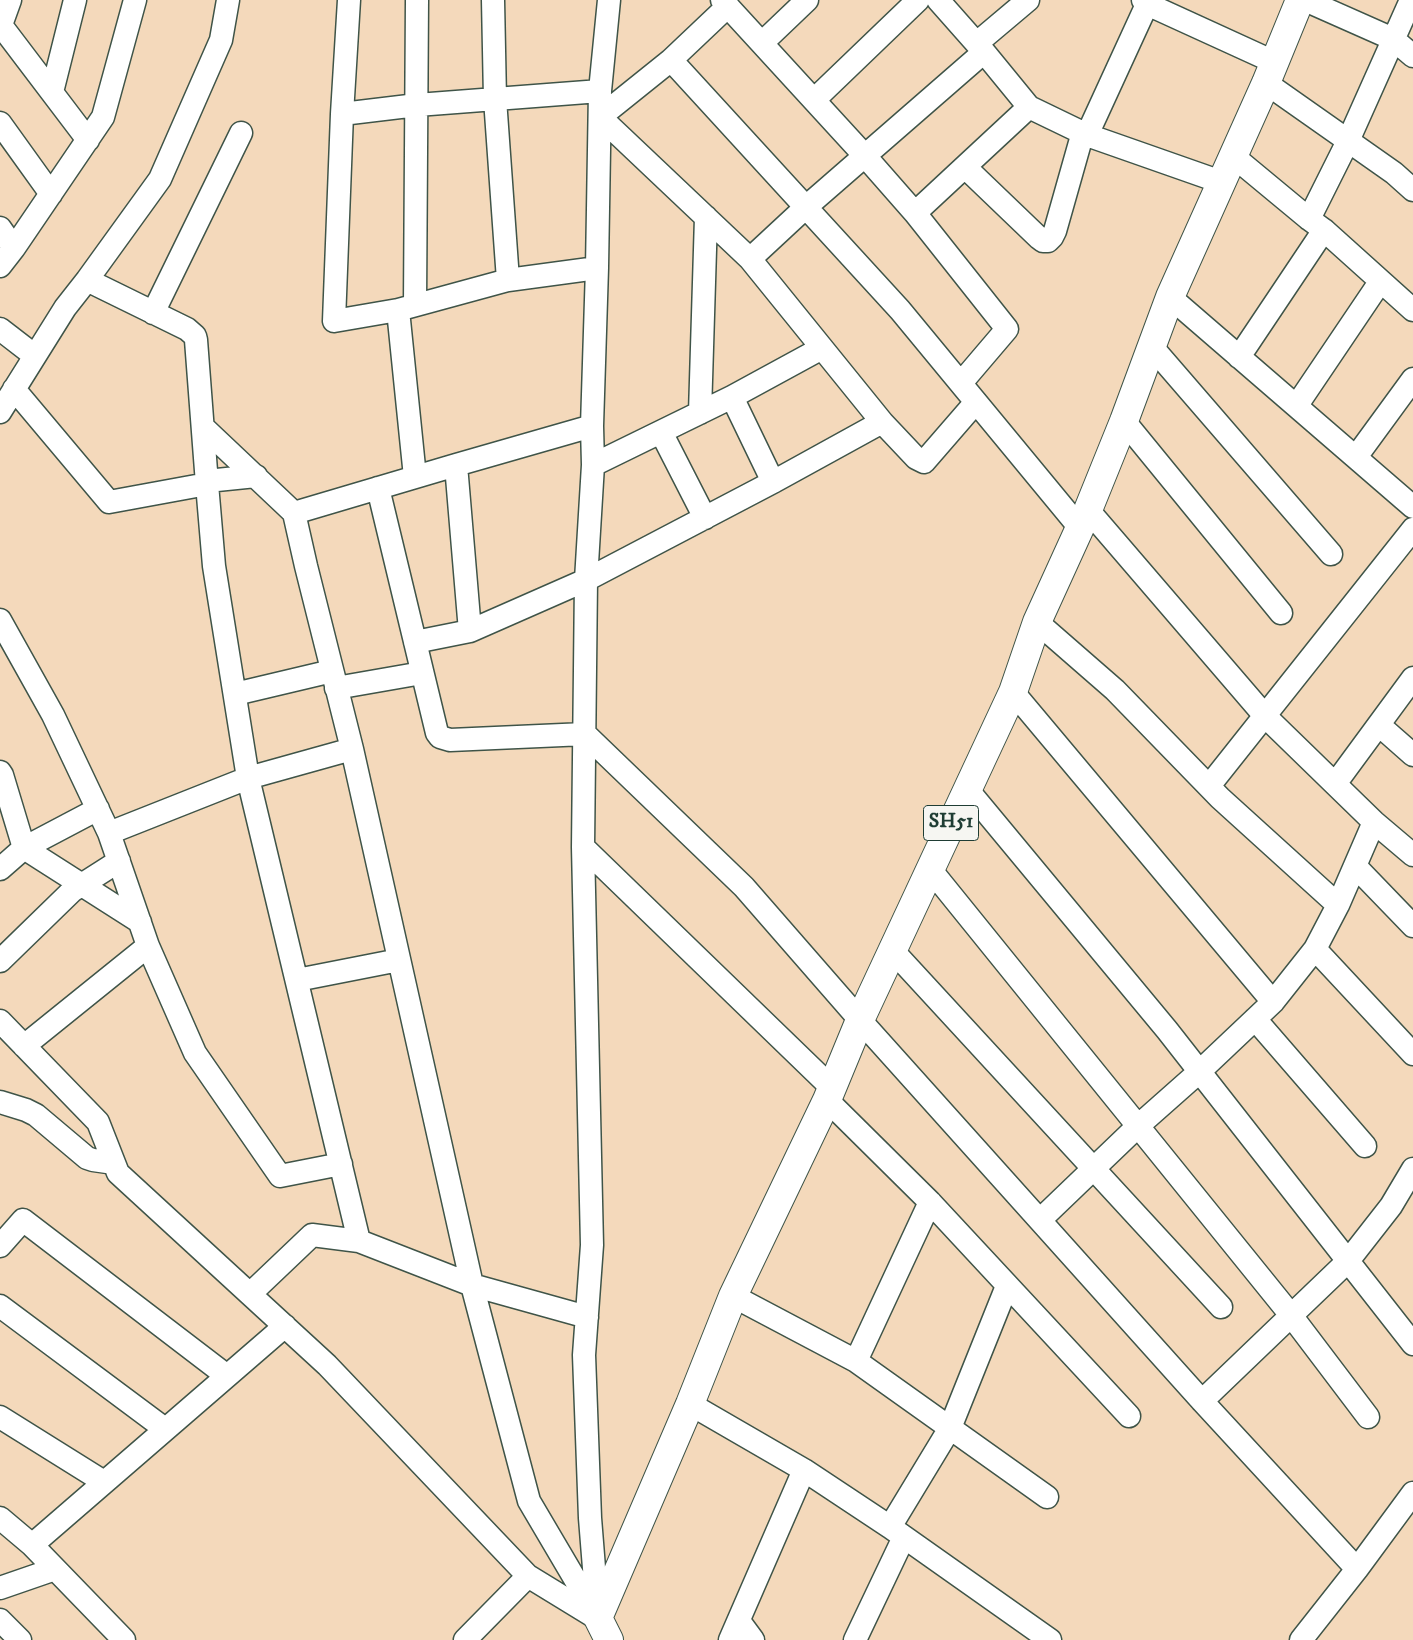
<!DOCTYPE html>
<style>
body{margin:0}
canvas{display:block;background:#f4d9bb}
</style>
<canvas width="1413" height="1640"></canvas>
<script>
const ctx = document.querySelector('canvas').getContext('2d');
ctx.lineJoin = 'round';
function shape(rows) {
  const path = new Path2D();
  for (const r of rows) {
    path.moveTo(r[0], r[1]);
    for (let i = 2; i < r.length; i += 2) path.lineTo(r[i], r[i + 1]);
  }
  return path;
}
function strokePath(path, color, width, dash) {
  ctx.strokeStyle = color;
  ctx.lineWidth = width;
  ctx.lineCap = dash ? 'butt' : 'round';
  ctx.setLineDash(dash || []);
  ctx.stroke(path);
}
function label(font, color, halo, rows, align = 'center') {
  ctx.font = font + ' "IM FELL DW Pica",serif';
  ctx.lineWidth = 4;
  ctx.setLineDash([]);
  ctx.textBaseline = 'middle';
  ctx.strokeStyle = halo;
  ctx.fillStyle = color;
  for (const [text, x, y, turn = 0] of rows) {
    ctx.save();
    ctx.translate(x, y);
    ctx.rotate((+turn || 0) * Math.PI / 180);
    ctx.textAlign = isNaN(turn) ? turn : align;
    if (halo) ctx.strokeText(text, 0, 0);
    ctx.fillText(text, 0, 0);
    ctx.restore();
  }
}
const minor = shape([
 [722,0,865,156,915,213,1007,329,961,383],
 [1143,0,1147,4,1274,62],
 [1305,0,1393,39,1413,56],
 [0,24,88,140],
 [1,25,10,0],
 [762,43,807,0],
 [977,43,1028,0],
 [984,52,1029,107,1087,135,1149,0],
 [671,60,728,6],
 [1266,83,1394,173,1413,190],
 [52,92,75,0],
 [814,100,918,0],
 [342,114,349,0],
 [0,123,51,194],
 [1087,135,1221,182],
 [1233,156,1309,219,1324,230,1413,310],
 [965,167,1039,238,1043,241,1048,241,1052,237,1055,231,1083,132],
 [915,213,1029,107],
 [1309,219,1348,141,1411,0],
 [0,228,14,248,0,266],
 [14,248,103,117,135,0],
 [750,259,806,207,984,52,938,0],
 [87,280,187,329,195,336,196,340,207,484],
 [508,280,597,268],
 [1170,297,1413,507],
 [415,305,417,0],
 [398,310,508,280,495,99,493,0],
 [153,313,241,133],
 [0,329,35,356,0,412],
 [1152,347,1331,554],
 [35,356,65,308,87,280,160,179,221,40,228,0],
 [1239,357,1324,230],
 [14,389,109,502,207,484,214,566,248,778,359,1241,472,1285,587,1317],
 [732,397,773,482],
 [1297,405,1380,282],
 [700,413,706,217],
 [1124,421,1281,613],
 [882,422,916,458,924,462,976,402],
 [592,426,456,465,294,513,306,566,352,749,472,1285,529,1501,595,1613],
 [203,427,294,513],
 [661,432,705,518],
 [1356,457,1413,379],
 [456,465,470,631,586,580,773,482,882,422,750,259,600,117,671,60,900,310,1080,528],
 [593,465,732,397,822,348],
 [415,477,398,310,334,321,342,114,417,105,600,91],
 [207,481,256,476],
 [378,488,437,733,440,737,450,740,585,734,744,887,860,1020,1202,1401,1357,1569],
 [1088,510,1265,716,1374,822,1413,855],
 [0,620,53,715,109,833,248,778,352,749],
 [1037,622,1115,690,1220,798,1338,905],
 [415,642,470,631],
 [336,688,422,673],
 [1013,692,1273,1002],
 [235,694,332,671],
 [1379,725,1413,755],
 [0,772,2,775,24,848,0,869],
 [1335,784,1413,678],
 [1209,786,1413,529],
 [967,789,1167,1030,1413,1344],
 [98,809,24,848,140,922],
 [583,847,832,1088],
 [1355,866,1413,926],
 [930,869,1290,1314,1368,1417],
 [148,946,195,1053,280,1176,341,1164],
 [1315,949,1413,1054],
 [893,951,1221,1307],
 [0,961,72,891,119,861],
 [297,980,399,960],
 [1255,1019,1365,1146],
 [0,1021,98,1122,118,1173,327,1365,528,1576,595,1617],
 [24,1046,148,946,109,833],
 [827,1100,930,1202,1129,1416],
 [0,1102,26,1110,36,1115,87,1158,93,1160,114,1163],
 [1040,1220,1138,1126,1199,1072,1273,1002,1315,949,1338,905,1374,822],
 [0,1246,23,1220,227,1376],
 [250,1294,312,1235,359,1241],
 [733,1296,856,1361,1047,1497],
 [0,1306,165,1429],
 [856,1361,930,1202],
 [1202,1401,1348,1261,1391,1206,1413,1169],
 [690,1404,804,1470,890,1527,1050,1640],
 [0,1417,104,1482],
 [0,1518,32,1545,285,1326],
 [890,1527,950,1428,1007,1286],
 [32,1545,124,1640],
 [0,1588,55,1569],
 [598,1618,590,1518,584,1355,592,1245,583,847,586,580,593,465,592,426,597,268,600,91,609,0],
 [0,1620,20,1640],
 [739,1621,753,1640],
 [465,1640,528,1576],
 [730,1640,804,1470],
 [855,1640,904,1537],
 [1301,1640,1357,1569,1413,1493]
]);
const major = shape([
 [609,1640,598,1618,690,1404,733,1296,827,1100,860,1020,1013,692,1037,622,1088,510,1124,421,1170,297,1266,83,1300,0]
]);
strokePath(minor, '#3f5448', 25);
strokePath(major, '#3f5448', 30);
strokePath(minor, '#fff', 22);
strokePath(major, '#fff', 28);
for (const [x, y, w] of [
 [951,823,55]
]) {
  const box = new Path2D();
  box.roundRect(x - w / 2, y - 17.5, w, 35, 4);
  ctx.fillStyle = '#f6f6f2';
  ctx.fill(box);
  strokePath(box, '#1f3d34', 1);
}
label('bold 20px', '#1f3d34', null, [
 ["SH51",951,823]
]);
</script>
